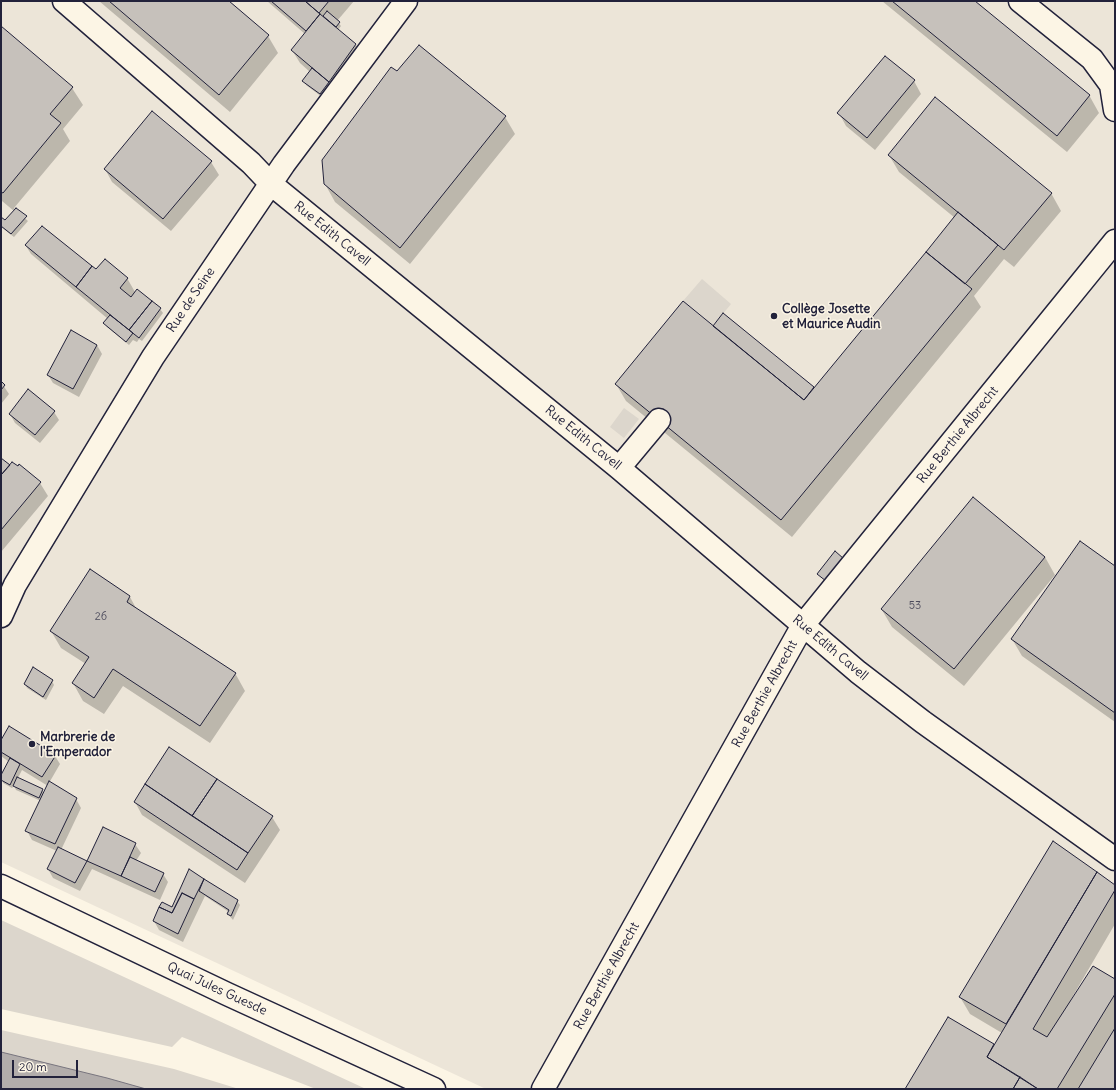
<!DOCTYPE html>
<meta charset="utf-8">
<style>
body{margin:0}
#map{position:relative;width:1116px;height:1090px;overflow:hidden;background:#fcf5e5;font-family:Delius,sans-serif}
canvas{display:block}
.frame{position:absolute;inset:0;border:2px solid #22223b;pointer-events:none}
.scale{position:absolute;left:12px;top:1060px;width:66px;height:18px;box-sizing:border-box;border:2px solid #22223b;border-top:0;padding-left:5px;font-size:12px;line-height:14px;white-space:nowrap;color:#22223b;-webkit-text-stroke:3px #fcf5e5;paint-order:stroke}
</style>
<div id="map">
<canvas width="1116" height="1090"></canvas>
<div class="frame"></div>
<div class="scale">20 m</div>
</div>
<script>
const ctx = document.querySelector('canvas').getContext('2d');
ctx.lineJoin = 'round';
function fill(path, color) {
  ctx.fillStyle = color;
  ctx.fill(path, 'evenodd');
}
function shape(rows) {
  const path = new Path2D();
  for (const r of rows) {
    path.moveTo(r[0], r[1]);
    for (let i = 2; i < r.length; i += 2) path.lineTo(r[i], r[i + 1]);
  }
  return path;
}
function strokePath(path, color, width, dash) {
  ctx.strokeStyle = color;
  ctx.lineWidth = width;
  ctx.lineCap = dash ? 'butt' : 'round';
  ctx.setLineDash(dash || []);
  ctx.stroke(path);
}
function label(font, color, halo, rows, align = 'center') {
  ctx.font = font + ' Delius,sans-serif';
  ctx.lineWidth = 3;
  ctx.setLineDash([]);
  ctx.textBaseline = 'middle';
  ctx.strokeStyle = halo;
  ctx.fillStyle = color;
  for (const [text, x, y, turn = 0] of rows) {
    ctx.save();
    ctx.translate(x, y);
    ctx.rotate((+turn || 0) * Math.PI / 180);
    ctx.textAlign = isNaN(turn) ? turn : align;
    if (halo) ctx.strokeText(text, 0, 0);
    ctx.fillText(text, 0, 0);
    ctx.restore();
  }
}
fill(shape([
 [1,1,1115,1,1115,1089,486,1089,1,862]
]), '#ece5d8');
fill(shape([
 [702,279,731,304,713,326,683,301],
 [624,408,639,419,624,438,610,427],
 [1,920,366,1089,316,1089,182,1037,172,1047,1,1009],
 [1,1030,174,1069,239,1089,140,1089,1,1054]
]), '#dcd6cc');
const water = shape([
 [1,1052,107,1078,146,1089,1,1089,1,1052]
]);
fill(water, '#b2adab');
strokePath(water, '#78757e', 1);
fill(shape([
 [99,1,228,1,268,36,278,53,230,112],
 [267,1,354,1,337,21,341,26,338,30,356,45,363,58,322,97,306,85,304,81,310,72,300,63,292,50,305,34],
 [882,1,973,1,1089,95,1099,113,1067,152],
 [1,28,72,88,83,105,63,129,70,141,14,208,28,221,14,237,1,227,1,219,5,222,14,211,2,201,1,203],
 [419,46,505,117,515,134,410,264,335,202,325,184,397,73],
 [914,81,921,94,875,150,846,126,839,113],
 [889,155,1051,193,1061,211,1014,267,1004,259,974,296,981,307,792,537,626,401,616,384,716,329,723,314,814,389,955,218,899,172],
 [211,162,219,175,171,231,112,182,105,169],
 [26,246,97,271,127,278,135,292,137,290,160,309,163,313,142,341,139,339,137,342,133,340,129,345,107,327,105,323,108,319,31,254],
 [148,304,150,306,126,334,125,333],
 [97,345,102,354,79,397,53,383,48,375],
 [1,382,9,394,1,404],
 [54,412,59,420,40,443,15,423,10,414],
 [1,459,9,465,40,483,48,496,1,552],
 [1045,557,1055,575,964,686,892,627,882,610],
 [1115,567,1115,722,1022,656,1012,639],
 [130,597,137,610,235,673,245,691,210,743,123,686,104,714,83,701,73,683,86,664,61,648,51,631],
 [52,681,54,685,46,700,27,688,25,684],
 [1,742,55,756,60,764,49,783,76,799,81,808,61,850,87,862,104,828,135,844,141,853,136,861,163,874,168,882,160,900,92,869,80,891,53,878,48,869,57,851,32,840,27,831,41,801,16,790,14,786,12,788,3,783,1,769,3,773,9,762,1,756],
 [22,770,48,786,44,793,42,790,18,778],
 [135,802,272,817,280,830,245,883,142,815],
 [1054,843,1115,886,1115,924,1070,1001,1071,1002,1115,980,1115,1089,906,1089,948,1018,995,1046,1002,1033,970,1014,960,997],
 [190,871,237,901,240,905,233,920,228,914,229,912,205,896,183,942,159,930,154,921,172,908]
]), '#0003');
const building = shape([
 [109,1,229,1,269,35,219,95,109,1],
 [271,1,305,1,320,14,306,31,271,1],
 [305,1,329,1,319,13,305,1],
 [892,1,975,1,1090,95,1057,136,892,1],
 [327,11,340,22,336,27,323,16,327,11],
 [320,14,356,44,329,82,291,50,320,14],
 [1,26,73,87,50,114,61,123,3,193,1,192,1,26],
 [419,45,506,116,400,248,324,184,322,160,391,67,397,71,419,45],
 [885,56,915,80,867,138,837,113,885,56],
 [312,68,329,82,320,94,302,81,312,68],
 [935,97,1052,193,1004,250,888,155,935,97],
 [152,111,212,161,163,219,104,169,152,111],
 [16,208,27,216,11,234,1,226,1,217,5,220,16,208],
 [958,212,998,245,965,284,926,252,958,212],
 [42,226,92,266,76,287,25,245,42,226],
 [926,252,972,289,781,520,615,384,683,301,804,400,926,252],
 [105,259,128,278,120,288,131,297,137,289,152,301,129,330,76,287,92,266,96,269,105,259],
 [152,301,161,308,139,338,129,330,152,301],
 [723,313,814,387,804,400,713,326,723,313],
 [110,315,133,333,126,342,103,323,110,315],
 [71,330,97,345,73,389,47,375,71,330],
 [1,381,5,385,1,390,1,381],
 [28,389,55,411,35,435,9,414,28,389],
 [1,458,10,465,1,475,1,458],
 [12,462,18,466,19,464,41,482,1,530,1,475,12,462],
 [973,497,1045,557,954,669,881,609,973,497],
 [1080,541,1115,566,1115,713,1011,639,1080,541],
 [835,551,844,559,826,581,817,574,835,551],
 [90,569,130,596,127,602,236,673,200,726,113,669,94,698,72,683,89,657,50,631,90,569],
 [33,667,53,680,43,697,24,684,33,667],
 [9,726,56,755,42,777,1,752,1,740,9,726],
 [169,747,217,779,192,816,145,784,169,747],
 [10,758,20,764,10,785,1,780,1,775,10,758],
 [17,777,43,789,39,798,13,786,17,777],
 [217,779,273,816,248,853,192,816,217,779],
 [49,781,77,798,55,844,25,831,49,781],
 [145,784,248,853,237,870,134,802,145,784],
 [103,827,136,843,121,876,87,861,103,827],
 [1053,841,1097,872,1006,1024,959,997,1053,841],
 [58,847,87,861,75,883,47,869,58,847],
 [130,857,164,873,155,892,121,876,130,857],
 [189,869,204,879,194,899,182,893,172,913,159,907,162,902,172,907,189,869],
 [1097,872,1115,885,1115,890,1033,1029,1047,1037,1093,966,1115,979,1115,994,1057,1089,1038,1089,987,1057,1097,872],
 [204,879,238,900,231,916,227,914,229,910,199,891,204,879],
 [182,893,194,899,178,934,153,921,159,907,172,913,182,893],
 [948,1017,994,1044,987,1057,1020,1077,1013,1089,905,1089,948,1017],
 [1115,1028,1115,1089,1078,1089,1115,1028],
 [1020,1077,1038,1089,1013,1089,1020,1077]
]);
fill(building, '#c6c1bb');
strokePath(building, '#22223b', 1);
const minor = shape([
 [64,1,251,163,271,184,619,468,858,672,923,722,1115,859],
 [1020,1,1092,59,1111,85,1115,110],
 [619,468,659,420],
 [1,616,15,585,153,357,284,164,406,1],
 [543,1089,803,625,1115,241]
]);
const major = shape([
 [1,886,227,994,434,1089]
]);
strokePath(minor, '#22223b', 25);
strokePath(major, '#22223b', 25);
strokePath(minor, '#fcf5e5', 22);
strokePath(major, '#fcf5e5', 22);
for (const [x, y, r, color] of [
 [774,316,4,"#22223b"],
 [32,744,4,"#22223b"]
]) {
  const dot = new Path2D();
  dot.arc(x, y, r, 0, 2 * Math.PI);
  ctx.fillStyle = color;
  ctx.fill(dot);
  strokePath(dot, '#fcf5e5', 1.5);
}
label('11px', '#4b4a5b', null, [
 ["53",915,606],
 ["26",101,617]
]);
label('13px', '#22223b', '#fcf5e5', [
 ["Rue Edith Cavell",332,234,39],
 ["Rue de Seine",191,300,-56],
 ["Rue Berthie Albrecht",958,435,-51],
 ["Rue Edith Cavell",583,438,39],
 ["Rue Edith Cavell",830,648,40],
 ["Rue Berthie Albrecht",765,694,-61],
 ["Rue Berthie Albrecht",607,976,-61],
 ["Quai Jules Guesde",217,989,25]
]);
label('bold 13px', '#22223b', '#fcf5e5', [
 ["Collège Josette",782,309],
 ["et Maurice Audin",782,324],
 ["Marbrerie de",40,737],
 ["l'Emperador",40,752]
], 'left');
</script>
